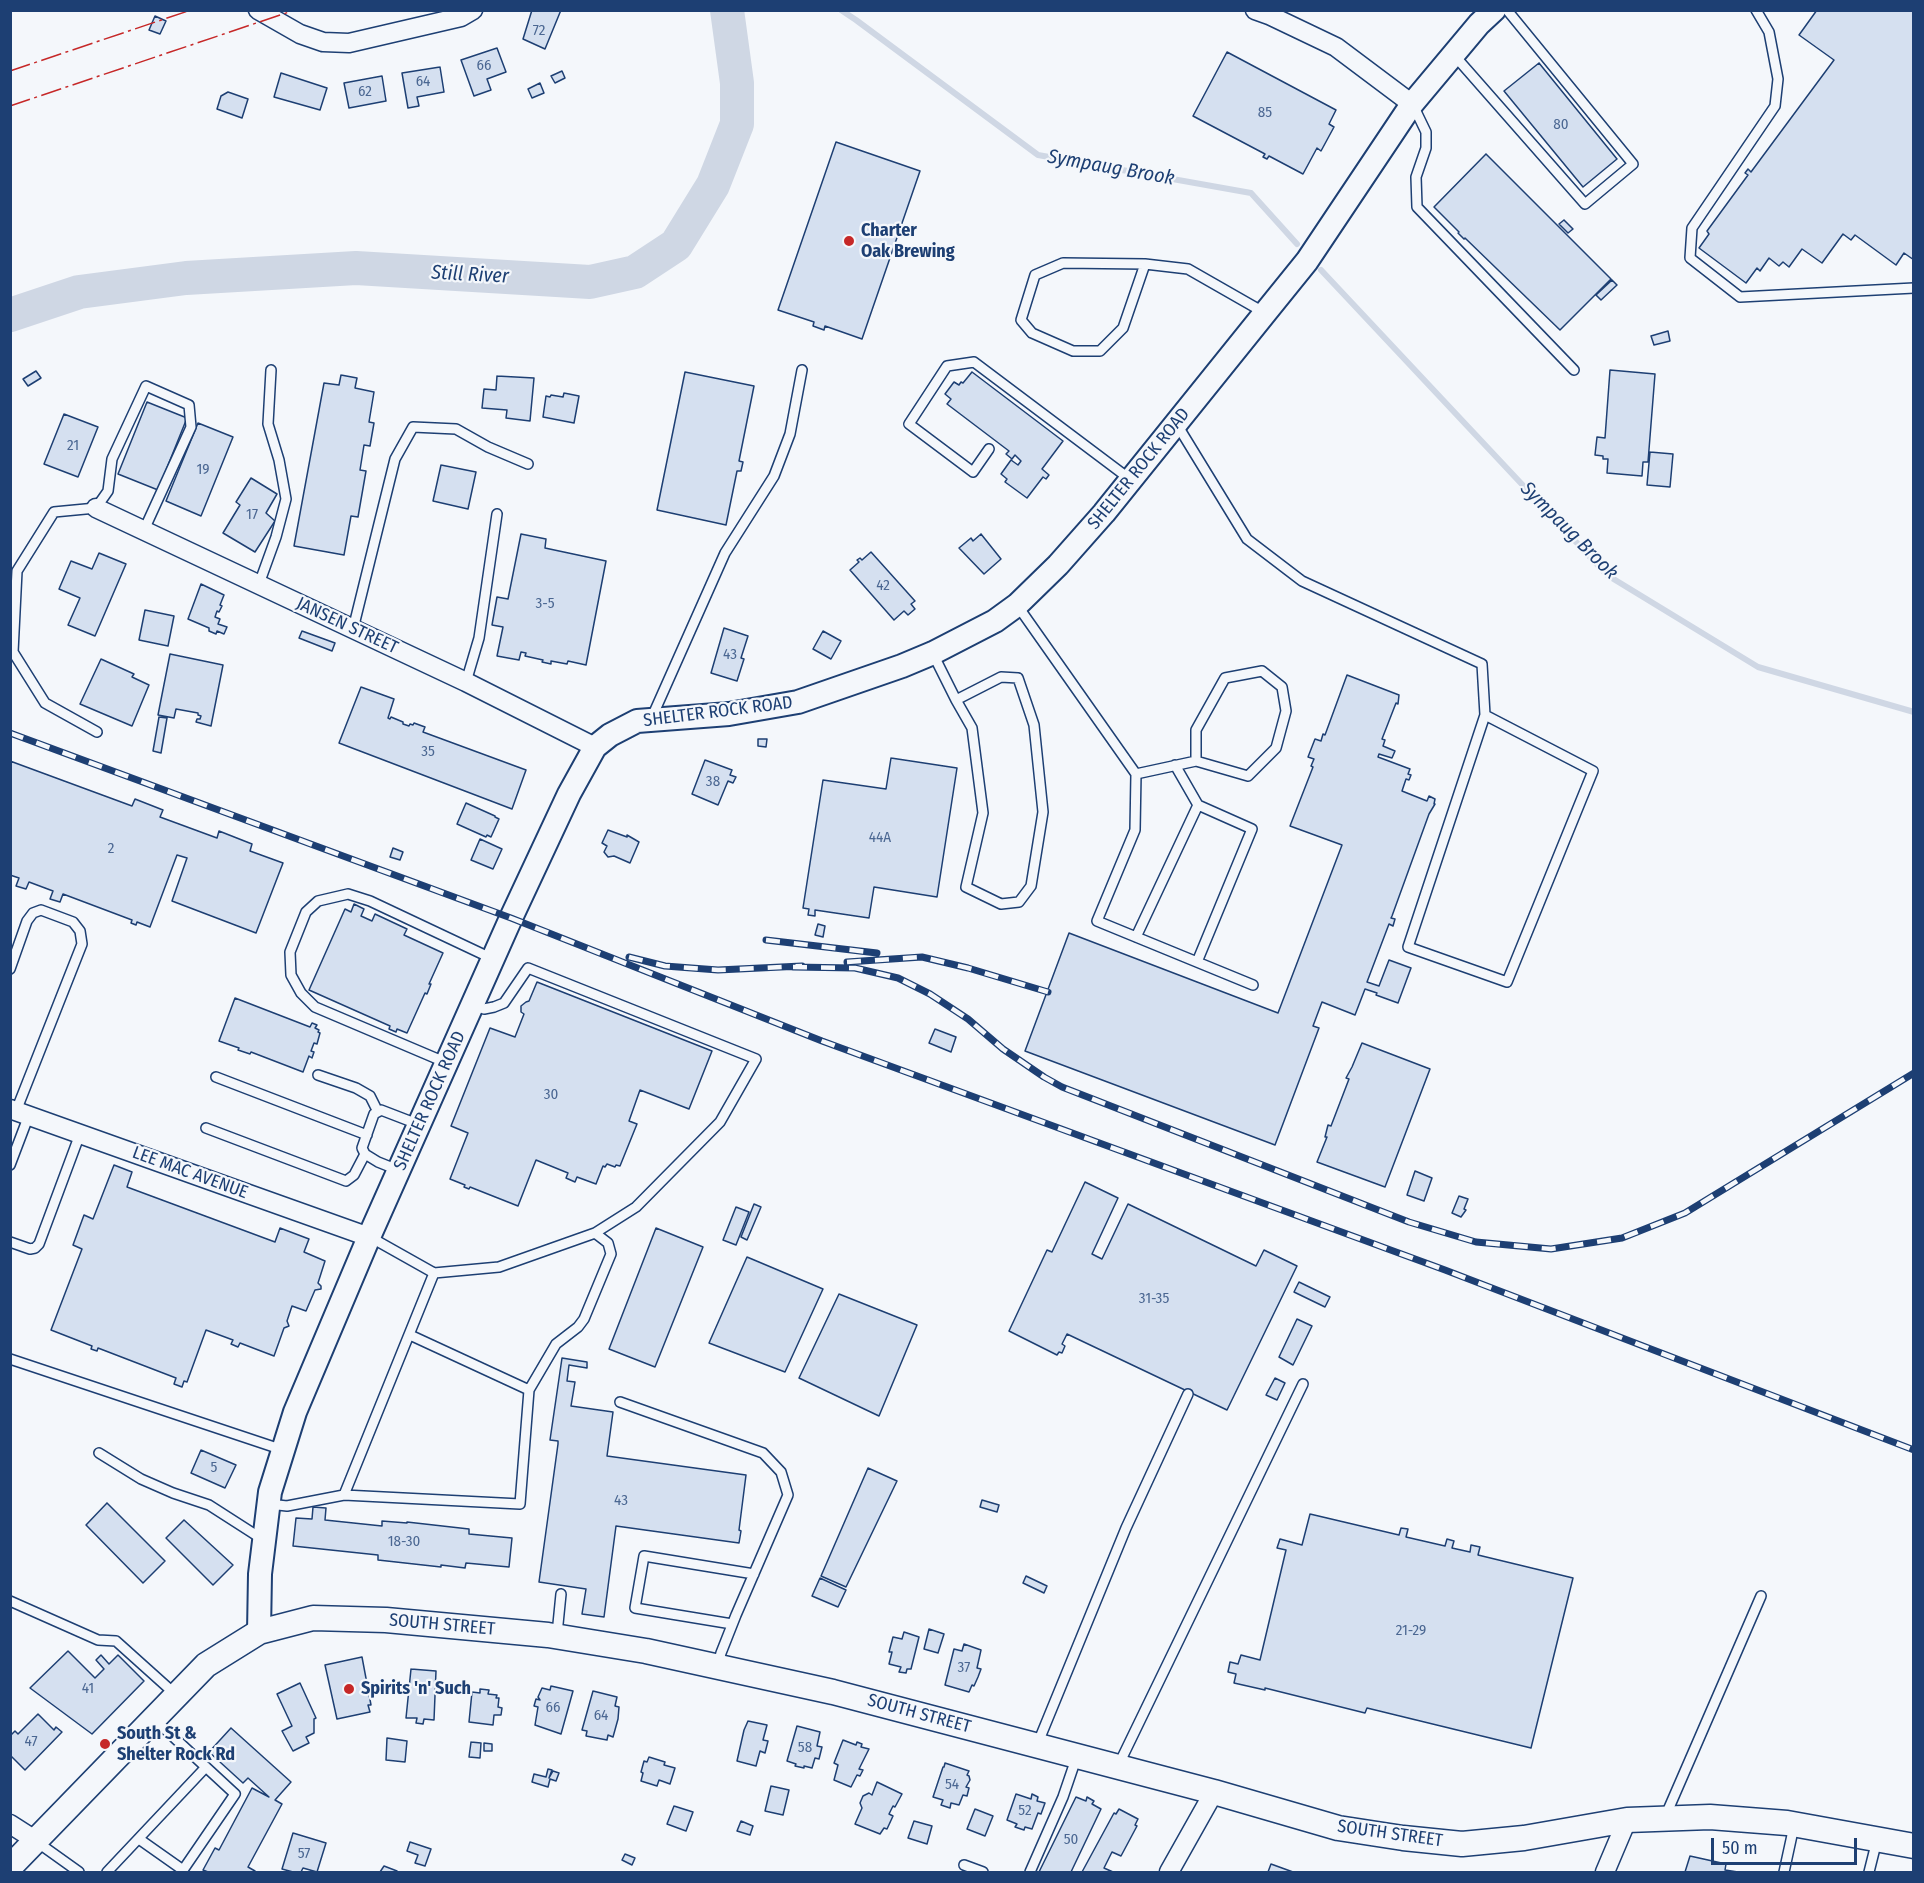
<!DOCTYPE html>
<style>
body{margin:0}
#map{position:relative;width:1924px;height:1883px;overflow:hidden;background:#f4f7fb;font-family:"Fira Sans Condensed",sans-serif}
canvas{display:block}
.frame{position:absolute;inset:0;border:12px solid #1d3f73;pointer-events:none}
.scale{position:absolute;left:1711px;top:1838px;width:146px;height:27px;box-sizing:border-box;border:3px solid #1d3f73;border-top:0;padding-left:8px;font-size:18px;line-height:21px;white-space:nowrap;color:#1d3f73;-webkit-text-stroke:4px #f4f7fb;paint-order:stroke}
</style>
<div id="map">
<canvas width="1924" height="1883"></canvas>
<div class="frame"></div>
<div class="scale">50 m</div>
</div>
<script>
const ctx = document.querySelector('canvas').getContext('2d');
ctx.lineJoin = 'round';
function shape(rows) {
  const path = new Path2D();
  for (const r of rows) {
    path.moveTo(r[0], r[1]);
    for (let i = 2; i < r.length; i += 2) path.lineTo(r[i], r[i + 1]);
  }
  return path;
}
function strokePath(path, color, width, dash) {
  ctx.strokeStyle = color;
  ctx.lineWidth = width;
  ctx.lineCap = dash ? 'butt' : 'round';
  ctx.setLineDash(dash || []);
  ctx.stroke(path);
}
function fill(path, color) {
  ctx.fillStyle = color;
  ctx.fill(path, 'evenodd');
}
function label(font, color, halo, rows, align = 'center') {
  ctx.font = font + ' "Fira Sans Condensed",sans-serif';
  ctx.lineWidth = 4.5;
  ctx.setLineDash([]);
  ctx.textBaseline = 'middle';
  ctx.strokeStyle = halo;
  ctx.fillStyle = color;
  for (const [text, x, y, turn = 0] of rows) {
    ctx.save();
    ctx.translate(x, y);
    ctx.rotate((+turn || 0) * Math.PI / 180);
    ctx.textAlign = isNaN(turn) ? turn : align;
    if (halo) ctx.strokeText(text, 0, 0);
    ctx.fillText(text, 0, 0);
    ctx.restore();
  }
}
strokePath(shape([
 [841,10,856,20,1038,155,1251,193,1297,244],
 [1321,270,1607,575,1758,667,1914,712]
]), '#cfd7e4', 6);
strokePath(shape([
 [10,315,79,292,186,278,356,268,590,282,635,272,676,245,713,185,737,124,737,83,727,10]
]), '#cfd7e4', 34);
const building = shape([
 [532,10,561,10,545,49,523,39,532,10],
 [1817,10,1914,10,1914,260,1904,253,1896,265,1855,235,1851,240,1843,234,1822,263,1802,249,1789,267,1783,262,1779,266,1769,258,1760,271,1757,268,1746,283,1699,248,1709,234,1707,231,1748,175,1745,173,1748,169,1751,172,1834,60,1799,35,1817,10],
 [155,16,166,21,160,34,149,30,155,16],
 [497,48,506,72,487,79,491,90,474,96,461,60,497,48],
 [1227,52,1336,110,1329,124,1334,127,1321,151,1317,148,1303,174,1269,156,1267,159,1263,157,1265,154,1193,116,1227,52],
 [1539,63,1617,159,1583,187,1504,91,1539,63],
 [440,67,444,92,417,97,419,106,408,108,402,73,440,67],
 [562,71,565,78,555,83,551,76,562,71],
 [281,73,327,88,320,110,274,97,281,73],
 [382,76,386,101,349,108,344,83,382,76],
 [540,83,544,93,532,98,528,89,540,83],
 [228,92,248,99,242,118,217,109,221,96,228,92],
 [836,142,920,171,862,339,825,326,824,330,813,326,814,322,778,310,836,142],
 [1486,154,1611,279,1560,330,1465,238,1464,239,1458,233,1459,232,1434,207,1486,154],
 [1564,220,1573,229,1568,233,1559,224,1564,220],
 [1612,280,1617,285,1601,300,1596,295,1612,280],
 [1668,331,1670,341,1654,345,1651,336,1668,331],
 [1610,370,1655,374,1648,462,1643,462,1642,476,1607,473,1608,459,1603,459,1603,456,1595,455,1597,437,1605,438,1610,370],
 [36,371,41,378,28,386,23,379,36,371],
 [685,372,754,386,739,461,743,462,741,471,737,471,726,525,657,510,685,372],
 [972,372,1063,441,1042,469,1049,475,1046,479,1043,477,1027,498,1005,482,1007,479,1001,474,1011,460,1018,465,1021,461,1015,455,1012,459,1006,454,1009,451,947,404,951,399,945,394,954,382,959,385,961,382,963,383,972,372],
 [341,375,357,378,355,388,374,392,369,422,374,423,370,446,364,445,360,470,366,471,358,517,351,516,344,555,294,546,324,383,339,385,341,375],
 [497,376,534,378,530,421,506,418,507,410,482,408,484,389,496,390,497,376],
 [564,393,579,396,574,423,543,417,546,396,550,397,551,395,563,397,564,393],
 [147,402,187,418,158,490,118,474,147,402],
 [64,414,98,427,78,477,44,464,64,414],
 [198,423,233,437,201,516,166,501,198,423],
 [1650,452,1673,454,1670,487,1647,485,1650,452],
 [441,465,476,472,468,509,433,501,441,465],
 [251,478,277,494,266,513,275,521,255,552,223,533,240,505,236,502,251,478],
 [521,534,546,539,545,548,606,561,586,665,568,661,567,664,551,661,551,664,542,662,543,660,525,656,526,653,521,652,519,660,497,656,503,627,492,625,497,597,508,599,521,534],
 [981,534,1001,559,984,574,959,548,971,538,973,541,981,534],
 [871,552,915,601,911,604,915,609,908,615,904,611,894,620,850,570,859,562,857,560,860,558,862,560,871,552],
 [99,553,126,564,95,636,68,625,80,598,59,589,71,561,92,569,99,553],
 [201,584,224,595,220,605,222,606,219,612,217,611,215,617,220,619,218,624,227,627,224,634,217,631,216,634,209,631,209,628,188,619,201,584],
 [145,610,174,616,168,646,139,640,145,610],
 [724,628,748,636,741,658,744,659,737,681,711,673,724,628],
 [302,631,335,643,332,651,299,638,302,631],
 [823,631,841,641,831,659,813,649,823,631],
 [170,654,223,665,211,726,196,722,197,719,200,719,201,716,198,715,198,713,176,709,174,718,158,715,170,654],
 [101,659,134,674,132,677,149,685,132,726,80,704,101,659],
 [1347,675,1399,695,1398,704,1396,703,1382,739,1385,740,1383,746,1395,751,1392,758,1379,754,1378,757,1410,769,1408,774,1411,775,1409,780,1406,779,1402,791,1427,801,1429,796,1435,799,1434,804,1435,804,1429,814,1392,916,1391,918,1395,919,1393,926,1389,924,1367,982,1379,986,1389,960,1411,968,1398,1003,1376,995,1377,993,1365,989,1355,1015,1322,1002,1313,1026,1319,1028,1275,1145,1025,1051,1069,933,1278,1013,1342,845,1290,826,1313,767,1311,766,1314,759,1308,757,1315,739,1321,741,1323,734,1325,735,1347,675],
 [361,687,394,699,388,718,390,719,391,717,403,722,403,724,409,726,410,724,413,725,414,723,425,727,423,732,526,770,512,809,339,743,361,687],
 [159,717,167,718,161,753,153,751,159,717],
 [758,739,767,739,766,747,758,746,758,739],
 [891,758,957,768,937,897,874,887,869,918,815,910,815,916,808,915,809,909,803,908,823,780,886,789,891,758],
 [705,760,732,770,730,775,736,777,733,783,728,781,718,805,692,794,705,760],
 [10,761,132,806,135,799,163,810,160,817,217,838,219,831,252,844,250,851,283,863,256,933,172,901,187,858,177,855,150,927,137,922,136,925,131,923,132,920,63,894,60,902,50,899,53,891,29,882,26,889,16,886,19,878,10,875,10,761],
 [466,803,495,816,495,817,499,819,491,837,487,835,486,837,457,824,466,803],
 [608,830,627,837,627,835,639,842,630,863,614,856,608,857,604,852,607,846,602,843,608,830],
 [480,839,502,849,493,869,471,860,480,839],
 [393,848,403,852,400,860,390,857,393,848],
 [354,904,364,909,361,916,372,921,375,914,407,929,404,935,443,953,429,984,431,984,427,994,425,993,407,1033,397,1029,396,1032,389,1029,390,1026,309,990,345,909,351,912,354,904],
 [818,924,825,926,823,937,815,935,818,924],
 [537,982,712,1051,689,1109,640,1090,629,1121,637,1124,620,1166,616,1165,615,1167,607,1164,605,1167,603,1166,596,1184,577,1177,575,1182,566,1178,568,1173,536,1160,518,1206,470,1187,469,1189,464,1187,465,1185,450,1179,468,1133,451,1126,490,1028,515,1037,524,1014,521,1012,521,1006,526,1002,529,1001,537,982],
 [235,998,310,1027,312,1023,317,1025,315,1028,319,1030,318,1032,320,1033,317,1044,314,1043,311,1051,314,1052,312,1058,309,1056,303,1072,251,1052,250,1054,238,1050,239,1048,219,1041,235,998],
 [935,1029,956,1037,951,1052,929,1043,935,1029],
 [1362,1043,1430,1069,1385,1187,1317,1162,1327,1137,1325,1137,1328,1125,1331,1126,1349,1079,1346,1078,1352,1067,1362,1043],
 [114,1165,132,1172,127,1187,275,1242,280,1228,309,1239,304,1252,325,1261,318,1283,321,1286,321,1289,315,1290,306,1311,292,1306,287,1321,289,1326,284,1328,274,1356,240,1343,238,1347,231,1344,233,1340,206,1330,187,1382,184,1381,182,1387,174,1384,176,1378,98,1348,97,1351,91,1349,92,1346,51,1330,82,1249,73,1245,84,1215,93,1219,114,1165],
 [1415,1171,1432,1178,1424,1201,1407,1195,1415,1171],
 [1085,1182,1118,1198,1092,1254,1102,1259,1128,1204,1256,1266,1264,1250,1297,1266,1227,1410,1067,1334,1062,1344,1065,1346,1062,1353,1059,1352,1057,1355,1009,1331,1047,1250,1052,1252,1085,1182],
 [1459,1196,1468,1199,1464,1209,1466,1210,1461,1217,1452,1213,1459,1196],
 [754,1204,761,1207,747,1240,741,1237,754,1204],
 [736,1207,749,1212,736,1245,723,1240,736,1207],
 [656,1228,703,1247,655,1367,609,1349,656,1228],
 [747,1257,823,1289,785,1372,709,1343,747,1257],
 [1299,1282,1330,1297,1325,1307,1294,1292,1299,1282],
 [839,1294,917,1325,879,1416,799,1378,839,1294],
 [1297,1319,1312,1326,1293,1365,1279,1357,1297,1319],
 [562,1358,587,1362,587,1368,569,1365,567,1381,575,1382,571,1406,613,1412,607,1456,746,1475,739,1530,741,1531,739,1543,616,1526,604,1617,582,1614,586,1589,539,1582,558,1444,558,1441,550,1440,562,1358],
 [1275,1378,1285,1383,1277,1400,1266,1395,1275,1378],
 [201,1450,236,1465,225,1488,191,1473,201,1450],
 [868,1468,897,1481,846,1587,821,1576,868,1468],
 [982,1500,999,1505,997,1512,980,1507,982,1500],
 [107,1503,165,1561,143,1583,86,1525,107,1503],
 [313,1507,326,1508,325,1520,382,1526,382,1521,407,1523,407,1522,469,1529,469,1534,512,1538,509,1567,466,1563,465,1568,441,1565,441,1567,378,1560,378,1555,293,1546,296,1518,312,1519,313,1507],
 [1310,1514,1399,1535,1401,1528,1408,1529,1406,1537,1445,1546,1447,1539,1454,1541,1452,1548,1470,1552,1471,1545,1480,1547,1478,1555,1573,1578,1531,1748,1367,1708,1365,1713,1265,1688,1265,1690,1234,1683,1236,1674,1228,1672,1230,1662,1238,1664,1241,1655,1260,1660,1286,1550,1277,1548,1280,1539,1302,1545,1310,1514],
 [184,1520,233,1565,213,1585,166,1538,184,1520],
 [1026,1576,1047,1586,1044,1593,1023,1583,1026,1576],
 [820,1578,846,1590,838,1607,812,1596,820,1578],
 [929,1629,944,1634,938,1653,924,1649,929,1629],
 [904,1632,919,1637,911,1669,907,1669,906,1673,899,1672,901,1667,889,1664,892,1652,889,1652,893,1637,902,1639,904,1632],
 [964,1644,981,1650,977,1668,981,1669,978,1677,974,1686,972,1685,969,1692,945,1685,954,1649,962,1651,964,1644],
 [68,1651,95,1678,104,1669,96,1660,101,1655,109,1664,118,1655,144,1681,92,1734,30,1688,68,1651],
 [362,1657,371,1705,368,1705,370,1712,337,1719,325,1665,362,1657],
 [411,1669,436,1671,434,1720,424,1719,423,1724,416,1723,417,1718,406,1718,411,1669],
 [300,1683,316,1718,314,1719,314,1733,306,1737,309,1743,293,1751,282,1731,292,1726,277,1694,300,1683],
 [551,1686,573,1691,561,1734,535,1725,538,1707,534,1706,536,1699,540,1700,538,1697,542,1688,550,1690,551,1686],
 [480,1689,489,1690,488,1694,497,1695,496,1698,499,1698,498,1707,502,1708,501,1715,494,1715,493,1725,469,1722,472,1692,480,1693,480,1689],
 [593,1691,617,1697,615,1706,619,1707,618,1719,613,1737,608,1735,607,1740,586,1736,587,1731,582,1730,593,1691],
 [38,1714,54,1730,56,1727,62,1732,25,1770,10,1755,10,1736,15,1731,18,1734,38,1714],
 [748,1721,767,1725,763,1740,768,1741,765,1753,760,1751,756,1766,737,1761,744,1730,748,1721],
 [797,1726,820,1732,817,1746,822,1747,819,1759,815,1758,812,1768,804,1766,804,1768,795,1766,796,1764,787,1761,797,1726],
 [231,1728,291,1782,275,1800,282,1804,248,1867,255,1871,255,1872,208,1872,203,1870,215,1848,219,1850,252,1788,269,1797,248,1778,243,1783,209,1752,231,1728],
 [387,1738,407,1741,405,1762,386,1760,387,1738],
 [843,1740,856,1745,857,1742,862,1744,861,1747,869,1749,859,1769,863,1770,860,1776,857,1775,851,1787,834,1780,838,1765,834,1763,843,1740],
 [471,1742,481,1743,480,1758,469,1757,471,1742],
 [484,1743,492,1744,492,1751,484,1751,484,1743],
 [649,1757,665,1762,664,1765,675,1768,670,1784,659,1780,657,1786,641,1781,643,1773,641,1772,644,1761,647,1762,649,1757],
 [945,1763,969,1771,967,1775,969,1776,970,1780,966,1787,969,1788,967,1796,963,1795,959,1805,951,1803,950,1808,941,1805,943,1800,933,1797,943,1767,944,1767,945,1763],
 [548,1769,552,1770,549,1778,553,1771,559,1773,556,1781,550,1779,548,1787,532,1782,534,1774,546,1777,548,1769],
 [877,1782,902,1794,895,1807,893,1806,889,1814,893,1816,887,1829,884,1828,880,1834,855,1824,862,1808,860,1803,863,1796,869,1793,872,1795,877,1782],
 [771,1786,789,1790,783,1815,765,1811,771,1786],
 [1016,1794,1031,1799,1032,1794,1038,1797,1037,1801,1045,1803,1041,1814,1038,1813,1032,1829,1025,1827,1024,1830,1015,1827,1017,1824,1007,1820,1016,1794],
 [1076,1797,1086,1801,1087,1797,1094,1801,1092,1804,1101,1809,1071,1872,1039,1872,1076,1797],
 [674,1806,693,1812,686,1831,667,1824,674,1806],
 [975,1809,993,1816,985,1836,967,1829,975,1809],
 [1119,1809,1138,1819,1135,1825,1137,1826,1121,1856,1112,1852,1104,1868,1113,1872,1082,1872,1114,1813,1116,1814,1119,1809],
 [741,1821,753,1826,750,1835,737,1831,741,1821],
 [914,1821,932,1826,927,1844,908,1838,914,1821],
 [293,1833,326,1843,317,1872,303,1868,301,1872,293,1872,282,1869,293,1833],
 [410,1842,431,1849,425,1866,415,1863,418,1855,407,1851,410,1842],
 [625,1854,635,1858,632,1865,622,1860,625,1854],
 [1690,1856,1726,1864,1725,1870,1738,1872,1685,1872,1690,1856],
 [1271,1864,1293,1872,1268,1872,1271,1864],
 [384,1866,397,1871,397,1872,380,1872,384,1866]
]);
fill(building, '#d5e0f0');
strokePath(building, '#1d3f73', 1.5);
const service = shape([
 [1756,10,1769,32,1778,79,1775,106,1692,228,1690,258,1740,297,1914,288],
 [1454,55,1585,204,1633,164,1507,10],
 [1413,105,1426,132,1426,148,1416,177,1417,207,1574,370],
 [1145,264,1123,328,1100,351,1073,351,1032,333,1021,320,1035,275,1063,263,1145,264,1188,269,1265,313],
 [1176,423,1247,539,1302,581,1482,664,1485,715,1408,947,1507,982,1593,771,1485,715],
 [989,449,973,472,909,424,947,366,974,362,1131,480],
 [259,584,276,537,286,499,279,460,268,424,271,370],
 [1017,605,1136,774,1135,830,1097,921,1253,985],
 [353,629,395,459,413,427,456,429,488,447,528,464],
 [933,654,956,700,972,728,983,813,966,887,1001,904,1019,902,1031,886,1043,812,1034,725,1018,678,1001,677,956,700],
 [466,682,479,638,497,514],
 [652,717,725,553,774,476,790,434,802,370],
 [97,732,45,703,13,652,17,571,54,512,96,508,108,491,112,459,146,386,189,405,191,427,144,530],
 [1136,774,1196,761,1196,730,1225,678,1262,671,1282,687,1286,711,1276,748,1248,776,1196,761],
 [1136,937,1198,805,1175,765],
 [1197,962,1252,829,1198,805],
 [10,969,27,921,33,913,41,910,73,922,80,931,82,944,16,1111],
 [474,1005,484,1009,494,1007,504,1003,528,968,756,1059,720,1122,636,1207,595,1233],
 [447,1063,315,1007,301,993,291,975,290,952,306,912,318,901,348,894,370,901,493,959],
 [318,1075,356,1088,370,1096,378,1112],
 [216,1077,367,1135],
 [206,1128,346,1181,354,1175,365,1154],
 [10,1165,29,1115],
 [398,1170,378,1162,365,1154,362,1148,374,1114,381,1110,420,1125],
 [370,1237,434,1273,499,1267,595,1233,608,1243,611,1254,584,1319,578,1327,556,1344,529,1390],
 [10,1242,30,1249,35,1248,39,1244,80,1134],
 [10,1359,283,1450],
 [620,1402,763,1453,781,1472,788,1495,736,1615,721,1653,718,1664],
 [99,1453,141,1479,173,1493,209,1505,262,1539],
 [344,1495,520,1504,529,1390,410,1335],
 [269,1504,287,1506,344,1495,434,1273],
 [10,1601,98,1640,116,1641,175,1694],
 [732,1624,635,1608,644,1556,754,1574],
 [557,1634,561,1594],
 [1037,1745,1126,1528,1188,1394],
 [1119,1764,1303,1384],
 [1665,1817,1761,1596],
 [139,1839,183,1870,235,1794,154,1719],
 [37,1842,79,1872],
 [964,1865,983,1872],
 [107,1872,206,1767],
 [1030,1872,1063,1797,1077,1756],
 [1784,1872,1794,1826],
 [1869,1872,1877,1840]
]);
const minor = shape([
 [258,10,300,34,323,42,349,43,461,17,473,10],
 [1255,10,1269,15,1336,47,1412,104],
 [96,508,466,682,595,747],
 [10,1109,369,1237],
 [10,1824,35,1840],
 [1169,1872,1214,1792],
 [1605,1872,1627,1820]
]);
const tertiary = shape([
 [259,1632,260,1574,270,1492,295,1412,369,1237,511,918,569,794,595,747,610,735,637,721,729,714,798,702,902,666,933,653,995,621,1017,605,1058,565,1104,513,1265,313,1307,261,1412,104,1479,24,1494,10]
]);
const secondary = shape([
 [10,1867,206,1665,259,1632,313,1618,386,1620,548,1635,646,1651,833,1692,1214,1792,1338,1828,1403,1838,1462,1844,1524,1838,1627,1820,1710,1817,1787,1823,1914,1846]
]);
strokePath(service, '#1d3f73', 12);
strokePath(minor, '#1d3f73', 21);
strokePath(tertiary, '#1d3f73', 26);
strokePath(secondary, '#1d3f73', 27);
strokePath(service, '#f4f7fb', 9);
strokePath(minor, '#f4f7fb', 18);
strokePath(tertiary, '#f4f7fb', 22);
strokePath(secondary, '#f4f7fb', 24);
const rail = shape([
 [10,733,511,918,822,1041,1445,1270,1914,1450],
 [766,940,877,953],
 [629,957,665,966,718,970,802,966],
 [847,962,922,957,968,968,1048,992],
 [793,967,855,968,898,978,930,994,968,1019,1003,1049,1044,1077,1062,1087,1409,1222,1476,1242,1551,1249,1622,1238,1685,1213,1914,1073]
]);
strokePath(rail, '#1d3f73', 7);
strokePath(rail, '#f4f7fb', 4.5, [14]);
strokePath(shape([
 [10,71,191,10],
 [10,106,295,10]
]), '#c62828', 1.5, [21, 4.5, 3, 4.5]);
for (const [x, y, r, color] of [
 [849,241,6,"#c62828"],
 [349,1689,6,"#c62828"],
 [105,1744,6,"#c62828"]
]) {
  const dot = new Path2D();
  dot.arc(x, y, r, 0, 2 * Math.PI);
  ctx.fillStyle = color;
  ctx.fill(dot);
  strokePath(dot, '#f4f7fb', 2);
}
label('15px', '#4b6792', null, [
 ["72",539,31],
 ["66",484,66],
 ["64",423,82],
 ["62",365,92],
 ["85",1265,113],
 ["80",1561,125],
 ["21",73,446],
 ["19",203,470],
 ["17",252,515],
 ["42",883,586],
 ["3-5",545,604],
 ["43",730,655],
 ["35",428,752],
 ["38",713,782],
 ["44A",880,838],
 ["2",111,849],
 ["30",551,1095],
 ["31-35",1154,1299],
 ["5",214,1468],
 ["43",621,1501],
 ["18-30",404,1542],
 ["21-29",1411,1631],
 ["37",964,1668],
 ["41",88,1689],
 ["66",553,1708],
 ["64",601,1716],
 ["47",31,1742],
 ["58",805,1748],
 ["54",952,1785],
 ["52",1025,1811],
 ["50",1071,1840],
 ["57",304,1854]
]);
label('bold 18px', '#1d3f73', '#f4f7fb', [
 ["Charter",861,231],
 ["Oak Brewing",861,252],
 ["Spirits 'n' Such",361,1689],
 ["South St &",117,1734],
 ["Shelter Rock Rd",117,1755]
], 'left');
label('18px', '#1d3f73', '#f4f7fb', [
 ["SHELTER ROCK ROAD",1139,469,-51],
 ["JANSEN STREET",347,626,25],
 ["SHELTER ROCK ROAD",718,712,-7],
 ["SHELTER ROCK ROAD",430,1101,-66],
 ["LEE MAC AVENUE",190,1173,20],
 ["SOUTH STREET",442,1625,5],
 ["SOUTH STREET",919,1714,15],
 ["SOUTH STREET",1390,1834,8]
]);
label('italic 20px', '#1d3f73', '#f4f7fb', [
 ["Sympaug Brook",1111,168,10],
 ["Still River",470,275,3],
 ["Sympaug Brook",1569,531,45]
]);
</script>
